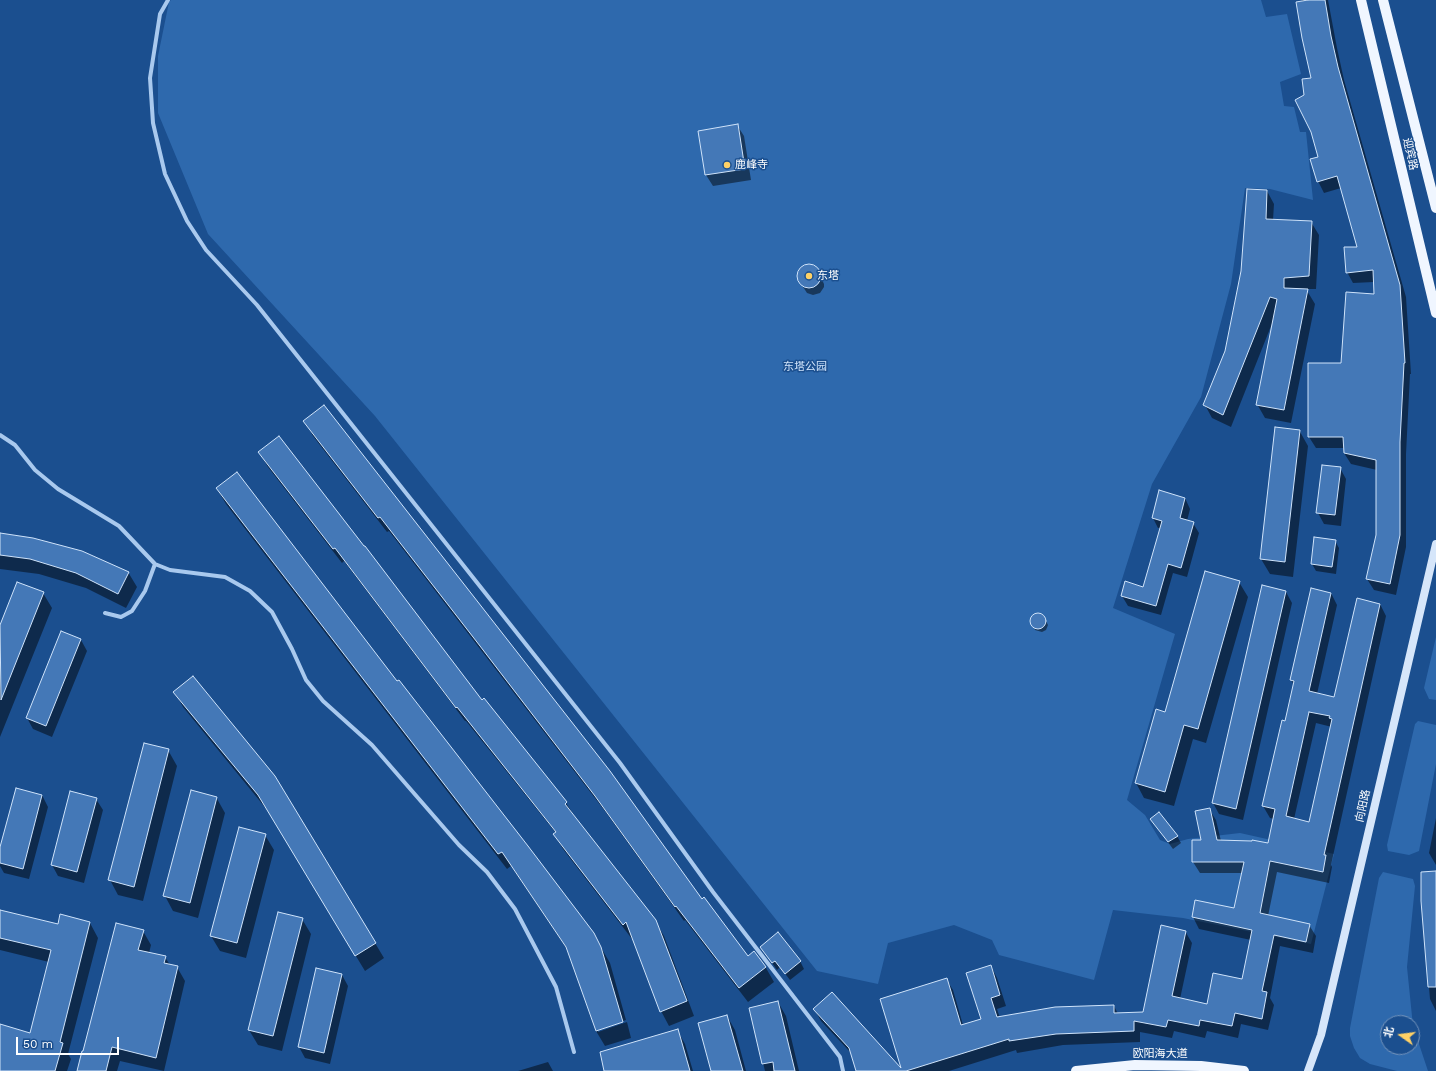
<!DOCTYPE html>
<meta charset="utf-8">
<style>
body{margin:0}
#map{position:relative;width:1436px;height:1071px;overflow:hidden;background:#1b4f8f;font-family:"Work Sans","Noto Sans SC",sans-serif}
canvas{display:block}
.north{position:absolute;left:1380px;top:1015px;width:40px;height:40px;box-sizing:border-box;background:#1b4f8f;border:1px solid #7695bc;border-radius:50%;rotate:284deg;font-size:11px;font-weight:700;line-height:16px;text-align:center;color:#fff}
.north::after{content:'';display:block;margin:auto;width:14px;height:18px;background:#ffd166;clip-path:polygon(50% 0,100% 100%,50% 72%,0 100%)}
.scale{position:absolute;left:16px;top:1037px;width:103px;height:18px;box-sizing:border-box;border:2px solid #fff;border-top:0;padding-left:5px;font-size:12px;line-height:14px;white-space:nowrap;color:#fff;-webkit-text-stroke:3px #1b4f8f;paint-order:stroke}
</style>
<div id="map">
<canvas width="1436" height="1071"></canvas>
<div class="north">北</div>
<div class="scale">50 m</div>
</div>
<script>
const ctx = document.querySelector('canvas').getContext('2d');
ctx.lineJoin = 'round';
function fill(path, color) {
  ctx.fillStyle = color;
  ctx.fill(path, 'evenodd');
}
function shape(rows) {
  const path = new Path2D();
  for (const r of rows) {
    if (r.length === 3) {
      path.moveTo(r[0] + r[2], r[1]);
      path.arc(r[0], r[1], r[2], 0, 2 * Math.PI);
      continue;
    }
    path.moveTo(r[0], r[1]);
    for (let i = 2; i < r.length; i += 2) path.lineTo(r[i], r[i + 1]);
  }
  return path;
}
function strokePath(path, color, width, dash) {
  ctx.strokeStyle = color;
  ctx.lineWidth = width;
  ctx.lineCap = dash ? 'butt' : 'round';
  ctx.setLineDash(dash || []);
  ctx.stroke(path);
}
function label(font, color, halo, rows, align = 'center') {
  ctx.font = font + ' "Work Sans","Noto Sans SC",sans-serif';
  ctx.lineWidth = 3;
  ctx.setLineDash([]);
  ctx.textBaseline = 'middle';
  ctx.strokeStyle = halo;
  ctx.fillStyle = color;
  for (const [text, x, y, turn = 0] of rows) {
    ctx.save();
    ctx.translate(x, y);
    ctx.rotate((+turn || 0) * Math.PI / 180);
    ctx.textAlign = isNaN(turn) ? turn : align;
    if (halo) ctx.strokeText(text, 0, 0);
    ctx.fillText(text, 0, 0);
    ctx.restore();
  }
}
fill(shape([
 [171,0,1261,0,1266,17,1287,14,1301,74,1280,82,1284,106,1294,107,1300,132,1306,132,1313,200,1270,189,1245,188,1231,284,1201,397,1152,484,1113,608,1175,634,1127,800,1145,815,1160,840,1170,844,1188,839,1240,833,1334,854,1311,944,1183,918,1113,910,1094,980,999,955,992,940,954,925,888,943,878,984,817,971,375,416,208,234,158,113,158,56,169,2],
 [1436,637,1436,700,1429,699,1424,688],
 [1418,721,1436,725,1436,764,1419,851,1409,855,1388,851,1387,845,1415,724],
 [1383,872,1413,879,1415,886,1407,967,1413,1026,1428,1071,1397,1071,1370,1064,1360,1058,1354,1048,1350,1036,1350,1028,1379,878],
 [1388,1023,1412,1023,1412,1047,1388,1047]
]), '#2e69ad');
fill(shape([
 [1302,0,1328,0,1337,48,1344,80,1406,297,1411,374,1410,374,1406,454,1406,547,1396,595,1374,590,1367,579,1377,535,1377,470,1351,464,1344,453,1344,448,1316,448,1309,437,1375,295,1374,282,1353,283,1347,272,1358,247,1341,188,1324,193,1318,181,1319,157,1305,96,1313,79],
 [737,125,744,136,751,180,713,186,706,175,699,131],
 [1267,191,1274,204,1273,220,1311,222,1319,235,1316,289,1306,289,1315,304,1291,423,1265,418,1257,404,1274,321,1273,321,1231,427,1212,418,1205,405,1226,352],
 [811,266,817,269,824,284,824,287,820,293,813,295,807,293,798,279,798,275,801,269,804,267],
 [305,421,748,957,754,952,766,968,774,982,748,1002,685,920,684,921,605,811,389,531,387,532,313,436],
 [1299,430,1308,446,1293,577,1270,574,1261,559],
 [259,452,482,701,566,803,575,817,655,921,664,936,694,1016,669,1026,661,1011,633,938,632,939,563,849,554,834,556,833,466,721,465,721,344,561,342,563,268,467],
 [1340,468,1346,479,1341,526,1324,524,1318,513],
 [217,489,397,682,593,934,610,963,626,1020,598,1029,598,1032,627,1022,631,1038,605,1046,596,1031,569,952,511,866,507,869,226,504],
 [1185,498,1190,509,1187,521,1193,523,1199,533,1187,577,1173,573,1161,615,1128,606,1122,596,1144,588,1161,528,1158,528,1153,518],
 [0,534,128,572,137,587,126,608,86,588,39,574,0,569],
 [1335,541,1339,548,1336,574,1316,571,1312,564],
 [1239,582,1248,597,1206,743,1193,739,1174,806,1144,798,1136,783,1165,713],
 [18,583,43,593,52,608,0,737,0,628],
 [1286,592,1292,603,1243,820,1219,814,1213,803],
 [1331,593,1337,605,1317,694,1335,698,1380,604,1386,616,1331,865,1332,867,1329,883,1277,872,1268,916,1309,925,1316,936,1313,953,1280,946,1270,998,1274,1005,1268,1030,1241,1024,1238,1038,1207,1031,1205,1038,1174,1031,1172,1038,1140,1032,1140,1042,1063,1045,1017,1053,1016,1050,949,1071,903,1071,946,979,953,990,963,1025,982,1019,991,966,997,978,1006,1006,997,1009,1000,1018,1114,1006,1118,1014,1144,1013,1185,931,1192,943,1180,999,1207,1005,1243,981,1251,940,1199,929,1193,917,1235,909,1242,873,1200,873,1193,862,1203,841,1209,809,1216,820,1221,841,1268,844,1274,819,1270,818,1263,806,1286,722,1294,685,1291,680],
 [1316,723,1332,727,1310,823,1294,819],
 [1039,614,1043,615,1048,625,1046,630,1042,632,1035,630,1031,621,1033,617],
 [81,640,87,651,52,737,33,729,27,718],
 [192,677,375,943,384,958,365,971,268,811,183,707,175,692],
 [168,750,177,766,143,901,118,895,110,880],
 [42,795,48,807,29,879,4,873,0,866,0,851],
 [216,797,225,813,198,918,173,911,165,896],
 [96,799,103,810,84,883,58,876,52,865],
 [1436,818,1436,865,1429,853],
 [1156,826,1177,836,1181,843,1173,849],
 [265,835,274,850,246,958,220,951,211,936],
 [1436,872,1436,1011,1430,999,1422,901],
 [0,911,59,926,61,916,90,923,98,938,68,1054,71,1059,67,1071,0,1071,0,1025,31,1034,49,962,0,950],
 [302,919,311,934,282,1051,258,1045,249,1030],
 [143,931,151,945,149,953,165,957,170,965,177,967,185,981,164,1071,120,1061,117,1071,78,1071],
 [761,947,800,961,804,969,790,980,780,967,777,970],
 [342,975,348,986,330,1064,305,1058,299,1047],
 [778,1002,786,1016,799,1071,765,1071,750,1009],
 [815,1010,902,1071,857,1071,852,1054,821,1021],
 [727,1016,735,1030,746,1071,712,1071],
 [677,1030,685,1044,693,1071,605,1071],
 [548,1062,553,1071,518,1071]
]), '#0007');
const building = shape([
 [1308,0,1325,0,1331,36,1338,67,1400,285,1405,363,1404,363,1400,442,1400,535,1390,584,1366,579,1376,535,1376,460,1344,453,1343,437,1308,437,1308,363,1341,363,1346,292,1374,294,1373,270,1346,273,1344,247,1357,247,1337,176,1317,182,1310,159,1318,157,1311,132,1295,100,1304,95,1302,79,1311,78,1302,38,1296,2,1308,0],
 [738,124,745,169,705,175,698,131,738,124],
 [1247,189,1267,190,1266,219,1312,221,1309,276,1284,278,1284,288,1308,289,1284,410,1256,405,1277,299,1270,297,1223,415,1203,405,1225,351,1241,271,1247,189],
 [809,276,12],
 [324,405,610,771,702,899,704,897,748,956,754,951,766,967,739,988,676,906,675,907,595,796,480,646,380,517,378,518,303,421,324,405],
 [1275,427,1300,430,1285,562,1260,559,1275,427],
 [279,436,364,546,365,546,482,700,484,698,567,802,565,804,656,920,687,1001,660,1012,626,922,623,925,553,834,556,832,457,707,456,708,335,548,333,549,258,452,279,436],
 [1322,465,1341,467,1335,515,1316,513,1322,465],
 [237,472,397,681,399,680,528,846,594,933,601,947,623,1022,596,1031,566,947,502,852,498,854,216,488,237,472],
 [1159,490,1185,498,1180,518,1194,522,1181,568,1168,564,1156,606,1121,596,1125,581,1143,587,1162,521,1152,518,1159,490],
 [0,533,33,538,82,551,129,572,118,594,76,573,30,559,0,555,0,533],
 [1314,537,1336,540,1332,567,1311,564,1314,537],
 [1205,571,1240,581,1198,729,1184,725,1165,792,1135,783,1156,709,1165,712,1205,571],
 [17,582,44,592,1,700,0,625,17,582],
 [1262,585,1286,591,1236,809,1212,803,1262,585],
 [1311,588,1331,593,1309,691,1334,697,1357,598,1380,604,1324,855,1326,855,1323,872,1270,861,1260,913,1310,924,1306,942,1274,935,1262,991,1267,992,1262,1019,1235,1013,1232,1026,1200,1020,1199,1026,1168,1020,1166,1027,1134,1021,1134,1031,1056,1034,1009,1041,1009,1039,906,1071,856,1071,849,1048,813,1009,832,992,901,1068,880,999,947,978,961,1025,981,1019,966,973,991,965,1000,995,991,998,997,1017,1055,1007,1114,1005,1114,1013,1143,1012,1161,925,1186,931,1172,996,1207,1004,1213,973,1242,979,1252,930,1192,917,1195,900,1234,908,1244,862,1192,862,1192,840,1201,840,1195,811,1210,808,1217,840,1252,841,1252,840,1268,843,1275,809,1262,806,1282,720,1285,721,1294,681,1290,680,1311,588],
 [1309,712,1330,716,1329,718,1332,719,1309,822,1286,816,1309,712],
 [1038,621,8],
 [61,631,81,639,46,726,26,718,61,631],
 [193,676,275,776,376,943,355,956,258,795,173,692,193,676],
 [144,743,169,749,134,887,108,880,144,743],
 [16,788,42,795,23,869,0,863,0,847,16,788],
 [191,790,217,797,190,903,163,896,191,790],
 [70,791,97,798,77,872,51,865,70,791],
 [1159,812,1178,836,1168,842,1150,819,1159,812],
 [239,827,266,834,237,943,210,936,239,827],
 [1436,871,1436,987,1428,987,1421,901,1421,872,1436,871],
 [0,910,58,924,60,914,90,922,60,1042,63,1043,55,1071,0,1071,0,1024,30,1033,51,950,0,938,0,910],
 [278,912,303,918,273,1036,248,1030,278,912],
 [116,923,144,930,138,950,166,956,164,963,178,966,156,1058,112,1047,106,1071,77,1071,82,1051,83,1051,116,923],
 [778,932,801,961,785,974,775,961,772,963,760,947,778,932],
 [316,968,342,974,324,1053,298,1047,316,968],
 [778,1001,795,1071,774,1071,773,1062,762,1064,749,1008,778,1001],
 [727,1015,743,1071,711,1071,698,1023,727,1015],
 [678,1029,690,1071,604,1071,600,1052,678,1029]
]);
fill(building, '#4478b7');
strokePath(building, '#cfe3fa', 1);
strokePath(shape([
 [168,0,160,14,150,78,153,123,165,174,187,221,206,250,257,305,620,763,713,892,840,1057,843,1071],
 [0,435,15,445,35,470,58,489,119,526,155,564,170,570,225,577,250,591,272,612,292,649,306,680,323,701,372,745,459,845,487,872,515,909,556,987,574,1052],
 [105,613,121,617,132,611,145,591,155,564]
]), '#a9c9ee', 4);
strokePath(shape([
 [1308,1071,1321,1035,1436,544]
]), '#d6e6fa', 8);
strokePath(shape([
 [1361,0,1436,313],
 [1383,0,1436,208],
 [1076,1071,1135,1065,1201,1066,1244,1071]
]), '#f0f6ff', 10);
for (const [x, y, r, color] of [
 [727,165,4,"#ffd166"],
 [809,276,4,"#ffd166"]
]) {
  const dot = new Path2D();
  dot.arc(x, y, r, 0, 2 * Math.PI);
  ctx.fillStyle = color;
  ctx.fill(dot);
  strokePath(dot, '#1b4f8f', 1.5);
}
label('11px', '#fff', '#1b4f8f', [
 ["迎宾路",1410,154,77],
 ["向阳路",1363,806,-77],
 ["欧阳海大道",1160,1054]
]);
label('11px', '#fff', '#1b4f8f', [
 ["鹿峰寺",735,165],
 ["东塔",817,276]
], 'left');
label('11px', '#cfe3fa', '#1b4f8f', [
 ["东塔公园",805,367]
]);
</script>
